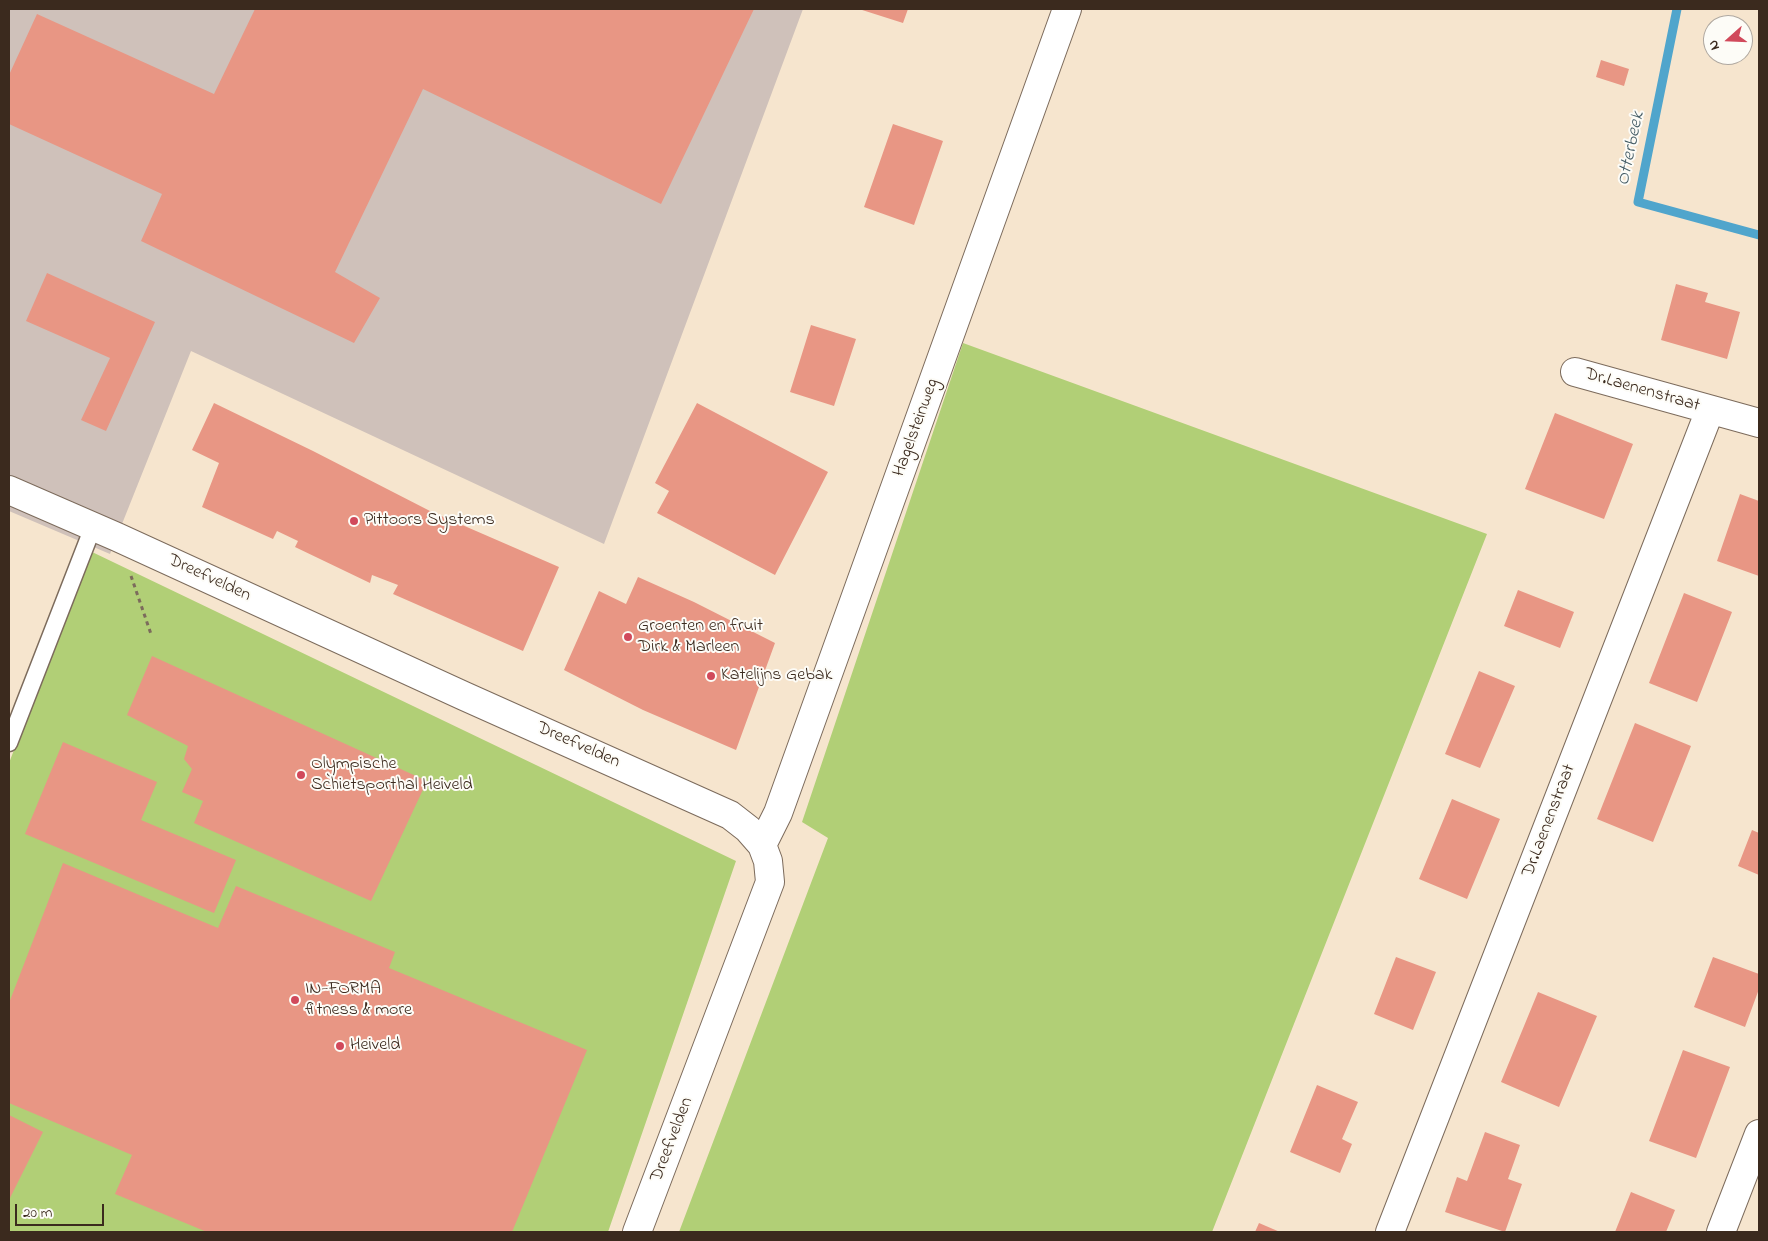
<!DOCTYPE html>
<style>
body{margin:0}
#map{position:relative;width:1768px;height:1241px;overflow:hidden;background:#f6e5ce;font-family:"Indie Flower",sans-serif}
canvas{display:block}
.frame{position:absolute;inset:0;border:10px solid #3b2a1e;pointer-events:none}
.north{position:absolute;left:1703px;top:15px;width:50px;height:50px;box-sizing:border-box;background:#fdfcf7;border:1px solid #afa8a0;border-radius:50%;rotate:250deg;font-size:14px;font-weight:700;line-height:20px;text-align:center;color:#3b2a1e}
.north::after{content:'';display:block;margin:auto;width:18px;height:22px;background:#d1495b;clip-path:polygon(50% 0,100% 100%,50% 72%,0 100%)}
.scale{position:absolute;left:15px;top:1204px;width:89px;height:22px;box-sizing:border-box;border:2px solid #3b2a1e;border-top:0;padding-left:6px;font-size:15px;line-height:18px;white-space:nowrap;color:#3b2a1e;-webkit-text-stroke:4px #fdfcf7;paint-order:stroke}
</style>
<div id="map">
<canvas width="1768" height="1241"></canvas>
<div class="frame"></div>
<div class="north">N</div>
<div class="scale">20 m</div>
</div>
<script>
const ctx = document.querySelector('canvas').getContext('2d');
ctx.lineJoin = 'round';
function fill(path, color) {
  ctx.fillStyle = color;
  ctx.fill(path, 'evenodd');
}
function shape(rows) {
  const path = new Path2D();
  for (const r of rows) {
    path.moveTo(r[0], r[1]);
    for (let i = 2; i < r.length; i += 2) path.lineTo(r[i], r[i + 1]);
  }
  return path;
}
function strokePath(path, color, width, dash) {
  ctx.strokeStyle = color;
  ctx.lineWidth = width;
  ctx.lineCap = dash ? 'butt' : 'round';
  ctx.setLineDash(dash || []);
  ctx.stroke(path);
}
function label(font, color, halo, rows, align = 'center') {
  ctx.font = font + ' "Indie Flower",sans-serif';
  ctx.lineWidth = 4;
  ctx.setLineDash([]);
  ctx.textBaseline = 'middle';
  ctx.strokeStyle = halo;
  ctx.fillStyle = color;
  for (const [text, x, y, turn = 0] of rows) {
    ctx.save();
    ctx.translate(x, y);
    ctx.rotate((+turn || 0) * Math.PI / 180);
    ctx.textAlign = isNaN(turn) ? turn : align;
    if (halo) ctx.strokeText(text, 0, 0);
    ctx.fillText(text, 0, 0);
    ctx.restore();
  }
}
fill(shape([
 [9,9,803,9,604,544,191,351,110,554,9,511]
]), '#cfc1ba');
fill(shape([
 [963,343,1487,534,1212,1232,679,1232,828,838,802,822],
 [90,551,736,861,608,1232,9,1232,9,763]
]), '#b1cf76');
strokePath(shape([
 [1677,9,1638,202,1759,235]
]), '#50a5cc', 9);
fill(shape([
 [255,9,754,9,661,204,423,89,335,272,380,298,354,343,141,241,162,194,9,124,9,75,37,14,214,94],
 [859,9,908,9,903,23],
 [1601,60,1629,69,1624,86,1596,77],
 [893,124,943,141,914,225,864,207],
 [47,273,155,322,106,431,81,420,110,358,26,321],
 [1676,284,1708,293,1705,302,1740,312,1727,359,1661,340],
 [811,325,856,339,834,406,790,392],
 [214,403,313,451,430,511,559,567,523,651,393,594,398,585,372,575,370,583,295,547,298,541,277,531,273,539,202,507,219,463,192,450],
 [697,403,828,472,775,575,657,513,669,491,655,483],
 [1555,413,1633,444,1604,519,1525,489],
 [1740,494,1759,501,1759,576,1717,561],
 [638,577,694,602,775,643,736,750,643,710,564,670,599,591,626,604],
 [1518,590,1574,612,1560,648,1504,626],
 [1684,593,1732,612,1697,702,1649,683],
 [152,656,427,781,371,901,194,823,203,801,182,792,192,769,184,759,188,746,127,715],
 [1479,671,1515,686,1480,768,1445,754],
 [1635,723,1691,746,1653,842,1597,819],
 [63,742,157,782,141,820,236,860,214,913,25,834],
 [1452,799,1500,819,1467,899,1419,879],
 [1752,830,1759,833,1759,875,1738,866],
 [63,863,218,928,236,886,395,952,389,968,587,1050,512,1232,207,1232,115,1194,132,1155,9,1103,9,1003],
 [1396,957,1436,972,1413,1030,1374,1014],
 [1713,957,1759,974,1759,989,1745,1027,1694,1007],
 [1538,992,1597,1016,1559,1107,1501,1082],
 [1683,1050,1730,1067,1696,1158,1649,1141],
 [1317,1085,1358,1102,1342,1139,1352,1144,1340,1173,1290,1152],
 [9,1115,43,1132,9,1200],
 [1485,1132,1520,1145,1508,1179,1522,1184,1505,1232,1445,1212,1457,1177,1467,1181],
 [1631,1192,1675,1210,1666,1232,1615,1232],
 [1259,1223,1280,1232,1255,1232]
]), '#e89684');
const lane = shape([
 [9,743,93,527]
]);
const street = shape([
 [1575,372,1759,423],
 [9,490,117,537,464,696,730,815,748,829,762,845,768,861,770,882,637,1232],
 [762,845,778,813,1067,9],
 [1390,1232,1710,410],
 [1721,1232,1759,1134]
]);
strokePath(lane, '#7c6b5c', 19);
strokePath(street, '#7c6b5c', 30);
strokePath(shape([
 [131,576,151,634]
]), '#7c6b5c', 3, [4, 4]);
strokePath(lane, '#fff', 16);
strokePath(street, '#fff', 28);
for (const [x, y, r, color] of [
 [354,521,5,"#d1495b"],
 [628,637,5,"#d1495b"],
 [711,676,5,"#d1495b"],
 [301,775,5,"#d1495b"],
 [295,1000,5,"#d1495b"],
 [340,1046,5,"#d1495b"]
]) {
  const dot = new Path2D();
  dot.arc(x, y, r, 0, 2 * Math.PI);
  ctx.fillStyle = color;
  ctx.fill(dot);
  strokePath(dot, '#fdfcf7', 2);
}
label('18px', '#3b2a1e', '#fdfcf7', [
 ["Dr.Laenenstraat",1642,391,16],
 ["Hagelsteinweg",917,428,-70],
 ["Dreefvelden",209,579,25],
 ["Dreefvelden",578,746,24],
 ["Dr.Laenenstraat",1550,821,-69],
 ["Dreefvelden",673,1140,-69]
]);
label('18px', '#3b2a1e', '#fdfcf7', [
 ["Pittoors Systems",364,521],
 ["Groenten en fruit",638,627],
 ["Dirk & Marleen",638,648],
 ["Katelijns Gebak",721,676],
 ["Olympische",311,765],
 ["Schietsporthal Heiveld",311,786],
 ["IN-FORMA",305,990],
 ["fitness & more",305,1011],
 ["Heiveld",350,1046]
], 'left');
label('italic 19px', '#435b64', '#fdfcf7', [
 ["Otterbeek",1632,149,-78]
]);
</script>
